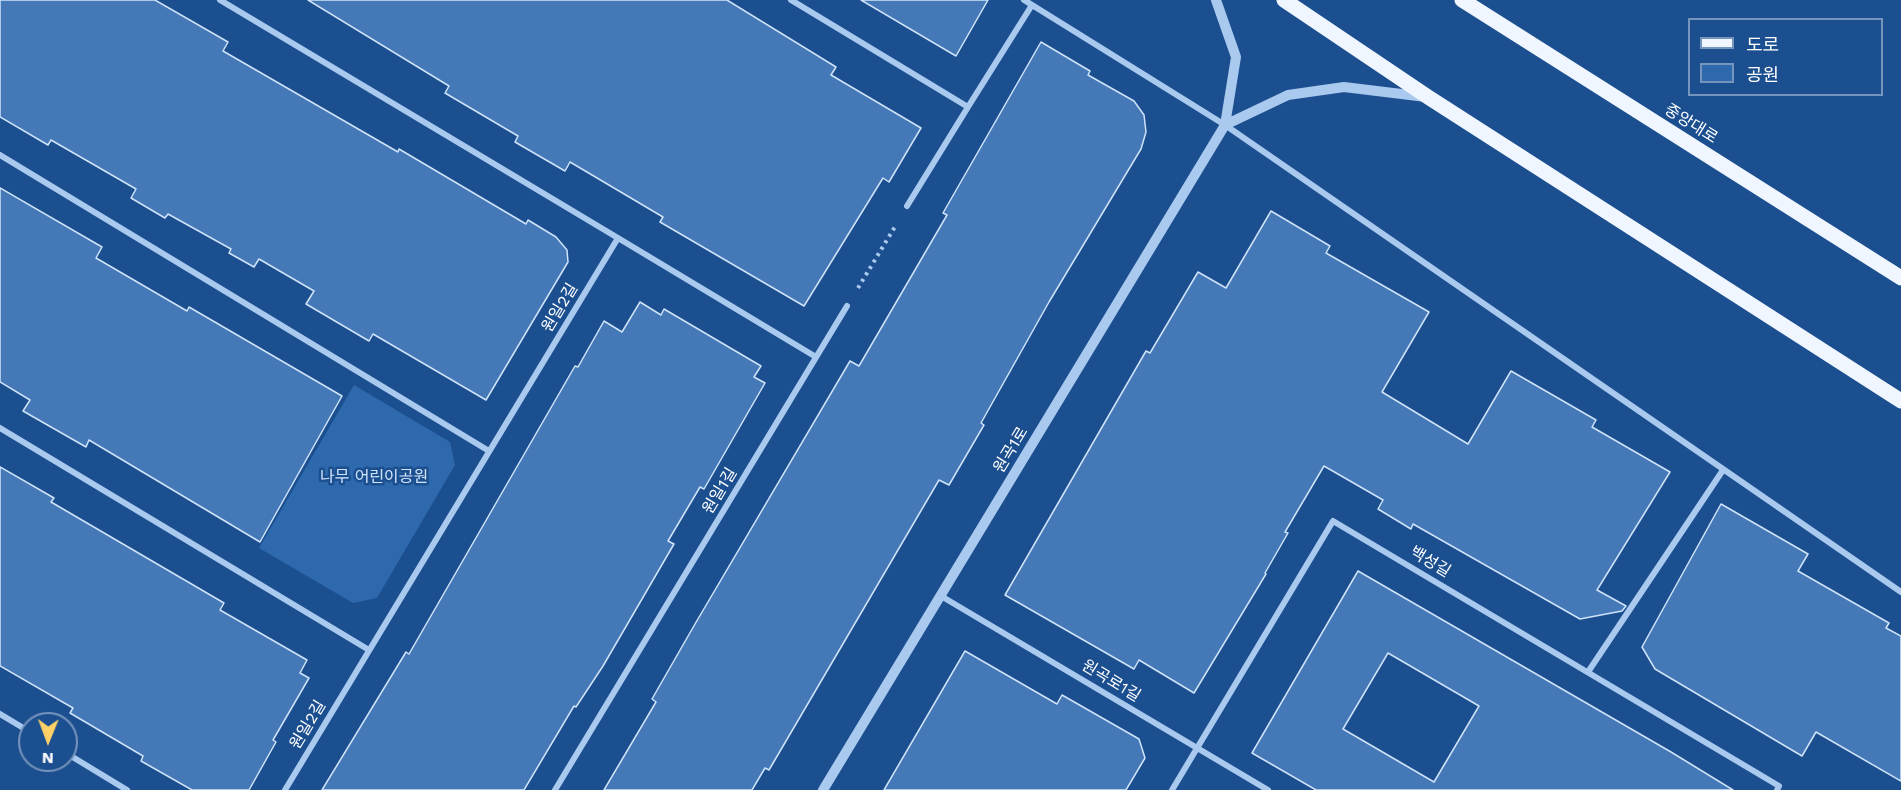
<!DOCTYPE html>
<meta charset="utf-8">
<style>
body{margin:0}
#map{position:relative;width:1901px;height:790px;overflow:hidden;background:#1b4f8f;font-family:"Work Sans","Noto Sans KR",sans-serif}
canvas{display:block}
.legend{position:absolute;left:1688px;top:18px;width:195px;height:78px;box-sizing:border-box;background:#1b4f8f;border:2px solid #7695bc;margin:0;padding:8px 10px;list-style:none;font-size:18px;color:#fff}
.legend li{display:flex;align-items:center;gap:12px;height:30px}
.legend b{width:30px;border:2px solid #7695bc}
.north{position:absolute;left:18px;top:712px;width:60px;height:60px;box-sizing:border-box;background:#1b4f8f;border:2px solid #7695bc;border-radius:50%;rotate:181deg;font-size:16px;font-weight:700;line-height:24px;text-align:center;color:#fff}
.north::after{content:'';display:block;margin:auto;width:21px;height:27px;background:#ffd166;clip-path:polygon(50% 0,100% 100%,50% 72%,0 100%)}
</style>
<div id="map">
<canvas width="1901" height="790"></canvas>
<ul class="legend">
<li><b style="height:8px;background:#f0f6ff"></b>도로</li>
<li><b style="height:16px;background:#2e69ad"></b>공원</li>
</ul>
<div class="north">N</div>
</div>
<script>
const ctx = document.querySelector('canvas').getContext('2d');
ctx.lineJoin = 'round';
function fill(path, color) {
  ctx.fillStyle = color;
  ctx.fill(path, 'evenodd');
}
function shape(rows) {
  const path = new Path2D();
  for (const r of rows) {
    path.moveTo(r[0], r[1]);
    for (let i = 2; i < r.length; i += 2) path.lineTo(r[i], r[i + 1]);
  }
  return path;
}
function strokePath(path, color, width, dash) {
  ctx.strokeStyle = color;
  ctx.lineWidth = width;
  ctx.lineCap = dash ? 'butt' : 'round';
  ctx.setLineDash(dash || []);
  ctx.stroke(path);
}
function label(font, color, halo, rows, align = 'center') {
  ctx.font = font + ' "Work Sans","Noto Sans KR",sans-serif';
  ctx.lineWidth = 5;
  ctx.setLineDash([]);
  ctx.textBaseline = 'middle';
  ctx.strokeStyle = halo;
  ctx.fillStyle = color;
  for (const [text, x, y, turn = 0] of rows) {
    ctx.save();
    ctx.translate(x, y);
    ctx.rotate((+turn || 0) * Math.PI / 180);
    ctx.textAlign = isNaN(turn) ? turn : align;
    if (halo) ctx.strokeText(text, 0, 0);
    ctx.fillText(text, 0, 0);
    ctx.restore();
  }
}
fill(shape([
 [354,385,450,442,455,465,377,598,353,603,259,548]
]), '#2e69ad');
const building = shape([
 [0,0,155,0,228,42,223,51,398,152,399,149,526,224,528,220,556,237,567,250,568,262,486,400,373,334,369,341,306,304,314,291,259,259,254,267,229,253,231,249,168,214,165,218,131,198,136,189,51,140,48,145,0,117,0,0],
 [308,0,727,0,836,67,831,75,921,128,889,182,883,178,804,306,660,222,663,217,570,162,565,171,515,142,518,136,445,93,449,86,308,0],
 [861,0,988,0,956,56,861,0],
 [1041,42,1090,71,1088,75,1134,101,1144,115,1146,132,1141,149,1049,302,981,423,984,425,949,485,939,480,769,770,765,768,752,790,604,790,656,702,652,699,695,624,850,361,859,366,947,215,943,213,1041,42],
 [0,188,102,247,96,258,187,311,189,307,342,396,260,542,89,440,86,447,23,411,30,400,0,382,0,188],
 [1271,211,1330,246,1326,253,1429,312,1382,392,1468,444,1511,371,1596,420,1592,427,1670,472,1597,590,1626,606,1622,611,1580,619,1413,524,1411,529,1378,509,1383,500,1324,466,1285,532,1288,533,1265,573,1266,574,1194,693,1139,660,1134,669,1005,595,1146,351,1150,353,1198,272,1226,288,1271,211],
 [640,302,661,315,664,309,761,366,754,377,765,383,704,489,700,487,668,541,674,544,603,666,576,707,574,706,524,790,322,790,406,652,409,654,575,366,578,367,604,321,622,332,640,302],
 [0,467,54,498,51,502,224,603,220,610,307,660,300,673,309,678,273,740,276,742,249,790,192,790,141,761,143,756,70,713,73,708,0,666,0,467],
 [1721,504,1808,554,1798,571,1889,623,1886,628,1901,636,1901,781,1816,732,1802,756,1655,669,1642,647,1721,504],
 [1358,571,1671,752,1733,790,1316,790,1252,753,1358,571],
 [1388,653,1479,706,1434,782,1343,729,1388,653],
 [965,651,1057,704,1062,695,1139,739,1145,758,1126,790,884,790,965,651]
]);
fill(building, '#4478b7');
strokePath(building, '#cfe3fa', 1.5);
strokePath(shape([
 [858,288,896,225]
]), '#a9c9ee', 4, [3, 4.5]);
strokePath(shape([
 [220,0,618,238,285,790],
 [791,0,968,107,907,206],
 [1024,0,1225,125,1901,592],
 [968,107,1032,5],
 [0,155,489,451],
 [618,238,816,357],
 [0,428,369,650],
 [941,596,1268,790],
 [1588,672,1723,470],
 [0,714,30,732],
 [66,753,127,790],
 [555,790,847,306],
 [1172,790,1333,521,1779,786,1777,790]
]), '#a9c9ee', 6);
strokePath(shape([
 [1225,125,1288,95,1344,87,1426,97],
 [823,790,1225,125,1236,57,1216,0]
]), '#a9c9ee', 10);
strokePath(shape([
 [1284,0,1428,97,1901,401],
 [1462,0,1901,278]
]), '#f0f6ff', 15);
label('16px', '#fff', '#1b4f8f', [
 ["중앙대로",1691,124,32],
 ["원일2길",560,308,-59],
 ["원곡1로",1011,450,-59],
 ["원일1길",720,491,-59],
 ["백성길",1430,562,31],
 ["원곡로1길",1111,681,31],
 ["원일2길",308,725,-59]
]);
label('16px', '#cfe3fa', '#1b4f8f', [
 ["나무 어린이공원",374,477]
]);
</script>
